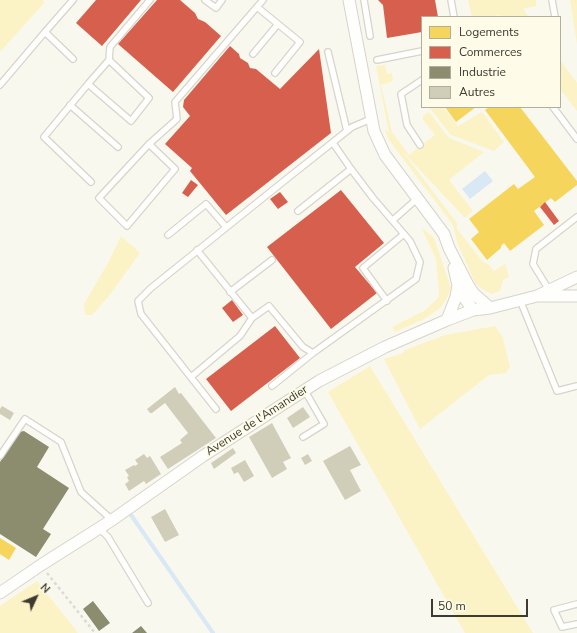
<!DOCTYPE html>
<style>
body{margin:0}
#map{position:relative;width:577px;height:633px;overflow:hidden;background:#f9f8ee;font-family:"Nunito Sans",sans-serif}
canvas{display:block}
.legend{position:absolute;left:421px;top:16px;width:140px;height:92px;box-sizing:border-box;background:#fefce9;border:1px solid #b0ae9f;margin:0;padding:5px 7px;list-style:none;font-size:12px;color:#3c3a31}
.legend li{display:flex;align-items:center;gap:8px;height:20px}
.legend b{width:20px;border:1px solid #b0ae9f}
.north{position:absolute;left:16px;top:577px;width:40px;height:40px;-webkit-text-stroke:3px #fefce9;paint-order:stroke;rotate:46deg;font-size:11px;font-weight:700;line-height:16px;text-align:center;color:#3c3a31}
.north::after{content:'';display:block;margin:auto;width:14px;height:18px;background:#3c3a31;clip-path:polygon(50% 0,100% 100%,50% 72%,0 100%)}
.scale{position:absolute;left:431px;top:599px;width:97px;height:18px;box-sizing:border-box;border:2px solid #3c3a31;border-top:0;padding-left:5px;font-size:12px;line-height:14px;white-space:nowrap;color:#3c3a31;-webkit-text-stroke:3px #fefce9;paint-order:stroke}
</style>
<div id="map">
<canvas width="577" height="633"></canvas>
<ul class="legend">
<li><b style="height:11px;background:#f6d55c"></b>Logements</li>
<li><b style="height:11px;background:#d6604d"></b>Commerces</li>
<li><b style="height:11px;background:#8c8c6e"></b>Industrie</li>
<li><b style="height:11px;background:#d0cdb9"></b>Autres</li>
</ul>
<div class="north">N</div>
<div class="scale">50 m</div>
</div>
<script>
const ctx = document.querySelector('canvas').getContext('2d');
ctx.lineJoin = 'round';
function fill(path, color) {
  ctx.fillStyle = color;
  ctx.fill(path, 'evenodd');
}
function shape(rows) {
  const path = new Path2D();
  for (const r of rows) {
    path.moveTo(r[0], r[1]);
    for (let i = 2; i < r.length; i += 2) path.lineTo(r[i], r[i + 1]);
  }
  return path;
}
function strokePath(path, color, width, dash) {
  ctx.strokeStyle = color;
  ctx.lineWidth = width;
  ctx.lineCap = dash ? 'butt' : 'round';
  ctx.setLineDash(dash || []);
  ctx.stroke(path);
}
function label(font, color, halo, rows, align = 'center') {
  ctx.font = font + ' "Nunito Sans",sans-serif';
  ctx.lineWidth = 4;
  ctx.setLineDash([]);
  ctx.textBaseline = 'middle';
  ctx.strokeStyle = halo;
  ctx.fillStyle = color;
  for (const [text, x, y, turn = 0] of rows) {
    ctx.save();
    ctx.translate(x, y);
    ctx.rotate((+turn || 0) * Math.PI / 180);
    ctx.textAlign = isNaN(turn) ? turn : align;
    if (halo) ctx.strokeText(text, 0, 0);
    ctx.fillText(text, 0, 0);
    ctx.restore();
  }
}
fill(shape([
 [0,0,43,0,44,3,0,52],
 [468,0,536,0,536,6,523,9,529,17,501,17,500,15,489,17,472,17],
 [570,0,577,0,577,44],
 [560,60,577,83,577,111,560,89],
 [385,65,387,74,392,73,393,81,381,85,392,132,409,155,435,135,423,120,423,116,429,112,449,138,484,152,449,180,473,211,465,218,403,152,457,223,457,229,483,262,489,265,494,271,505,264,509,277,503,280,500,291,492,294,482,289,475,283,457,242,453,225,389,140,384,128,389,133,376,66],
 [429,107,443,107,458,126,482,112,504,142,494,151,451,135],
 [421,227,434,238,451,288,447,298,440,308,424,319,395,332,392,327,424,311,438,298,439,293,436,259],
 [121,236,140,253,109,296,92,315,85,315,84,304,108,263],
 [495,326,503,338,510,367,506,373,489,375,420,429,384,359,403,353,405,350,445,335],
 [370,366,533,633,465,633,328,392],
 [37,581,78,633,0,633,0,606]
]), '#fbf3c5');
fill(shape([
 [485,171,493,181,470,199,462,189]
]), '#d8e8f5');
fill(shape([
 [445,107,476,107,456,122],
 [489,107,520,107,577,181,577,185,555,202,551,198,534,211,544,225,510,251,504,243,501,246,501,248,487,260,471,239,479,232,469,219,514,184,518,189,535,177,485,110],
 [0,538,16,548,9,560,0,554]
]), '#f6d55c');
fill(shape([
 [96,0,141,0,102,46,76,23],
 [157,0,180,0,195,13,198,19,205,22,221,36,173,92,118,44],
 [378,0,435,0,438,17,422,17,422,32,387,38,383,5],
 [230,46,239,54,240,58,248,63,250,68,256,69,280,89,319,49,331,133,226,215,190,171,192,168,165,144,190,116,183,107,184,100],
 [191,180,198,185,188,197,182,193],
 [341,190,384,243,355,267,377,293,331,329,267,247],
 [280,192,288,202,278,209,270,199],
 [545,202,559,221,554,225,540,207],
 [232,300,243,315,233,322,222,308],
 [275,326,300,358,231,411,206,379]
]), '#d6604d');
fill(shape([
 [24,431,49,447,37,467,69,488,43,529,51,534,36,557,0,534,0,462,19,432],
 [93,601,110,623,99,631,83,609],
 [141,626,147,633,132,633]
]), '#8c8c6e');
strokePath(shape([
 [131,515,213,633]
]), '#d8e8f5', 4);
fill(shape([
 [175,387,179,394,181,393,216,438,168,469,160,457,182,443,180,440,188,433,165,403,152,413,150,413,147,409],
 [2,406,14,413,10,420,0,414,0,409],
 [303,407,310,417,293,428,287,418],
 [272,423,291,458,283,462,287,469,272,478,249,437],
 [350,446,361,465,350,470,361,491,345,500,323,461],
 [233,448,236,453,214,469,211,463],
 [144,454,147,458,150,456,161,474,146,484,144,481,129,491,125,484,129,481,127,477,129,476,125,470,134,465,135,466,138,464,135,460],
 [308,454,312,461,305,465,301,458],
 [245,460,254,476,244,482,238,472,234,474,231,468],
 [165,509,179,535,165,542,151,517]
]), '#d0cdb9');
const lane = shape([
 [73,0,45,32,73,59],
 [205,0,216,8,222,0],
 [364,0,370,36],
 [451,0,454,17],
 [552,0,555,17],
 [257,7,300,42,275,73],
 [328,52,347,131],
 [253,54,278,24],
 [109,60,149,98,131,121,88,84,109,60,110,47,150,0],
 [377,60,422,51],
 [88,84,44,137,91,182],
 [0,85,45,32],
 [70,105,118,147],
 [553,107,577,139],
 [333,143,351,169],
 [149,144,175,169,127,226,99,198,149,144,177,119,175,102,263,0],
 [420,145,407,125,401,94,422,80],
 [393,220,418,198],
 [168,235,206,204,226,227],
 [197,250,252,318,269,306,303,347,313,353,416,279,420,262,410,241,373,198,351,169,298,211],
 [549,290,533,264,536,249,577,217],
 [230,292,272,260],
 [520,300,557,391,577,386],
 [387,301,363,268,404,234],
 [191,377,240,336,252,318],
 [272,386,313,353],
 [216,409,141,314,138,301,151,288,279,185,352,127,371,119],
 [303,437,324,424,305,391],
 [0,456,25,419,61,442,81,492,112,520],
 [99,528,108,537,148,603],
 [577,604,554,610,562,627,577,624]
]);
const street = shape([
 [349,0,374,131,385,155,444,234,449,248,468,285,474,294,490,308],
 [458,285,461,293,473,310],
 [539,296,577,296],
 [447,320,456,297,458,285,454,268],
 [0,593,41,565,112,520,203,456,319,381,385,347,447,320,473,310,490,308,537,296,577,277]
]);
strokePath(lane, '#d6d4cb', 8);
strokePath(street, '#d6d4cb', 13);
strokePath(shape([
 [47,573,95,633]
]), '#dadad7', 2.5, [3, 3]);
strokePath(lane, '#fefefc', 5.5);
strokePath(street, '#fefefc', 11);
label('12px', '#3c3a31', '#fefce9', [
 ["Avenue de l'Amandier",257,421,-33]
]);
</script>
